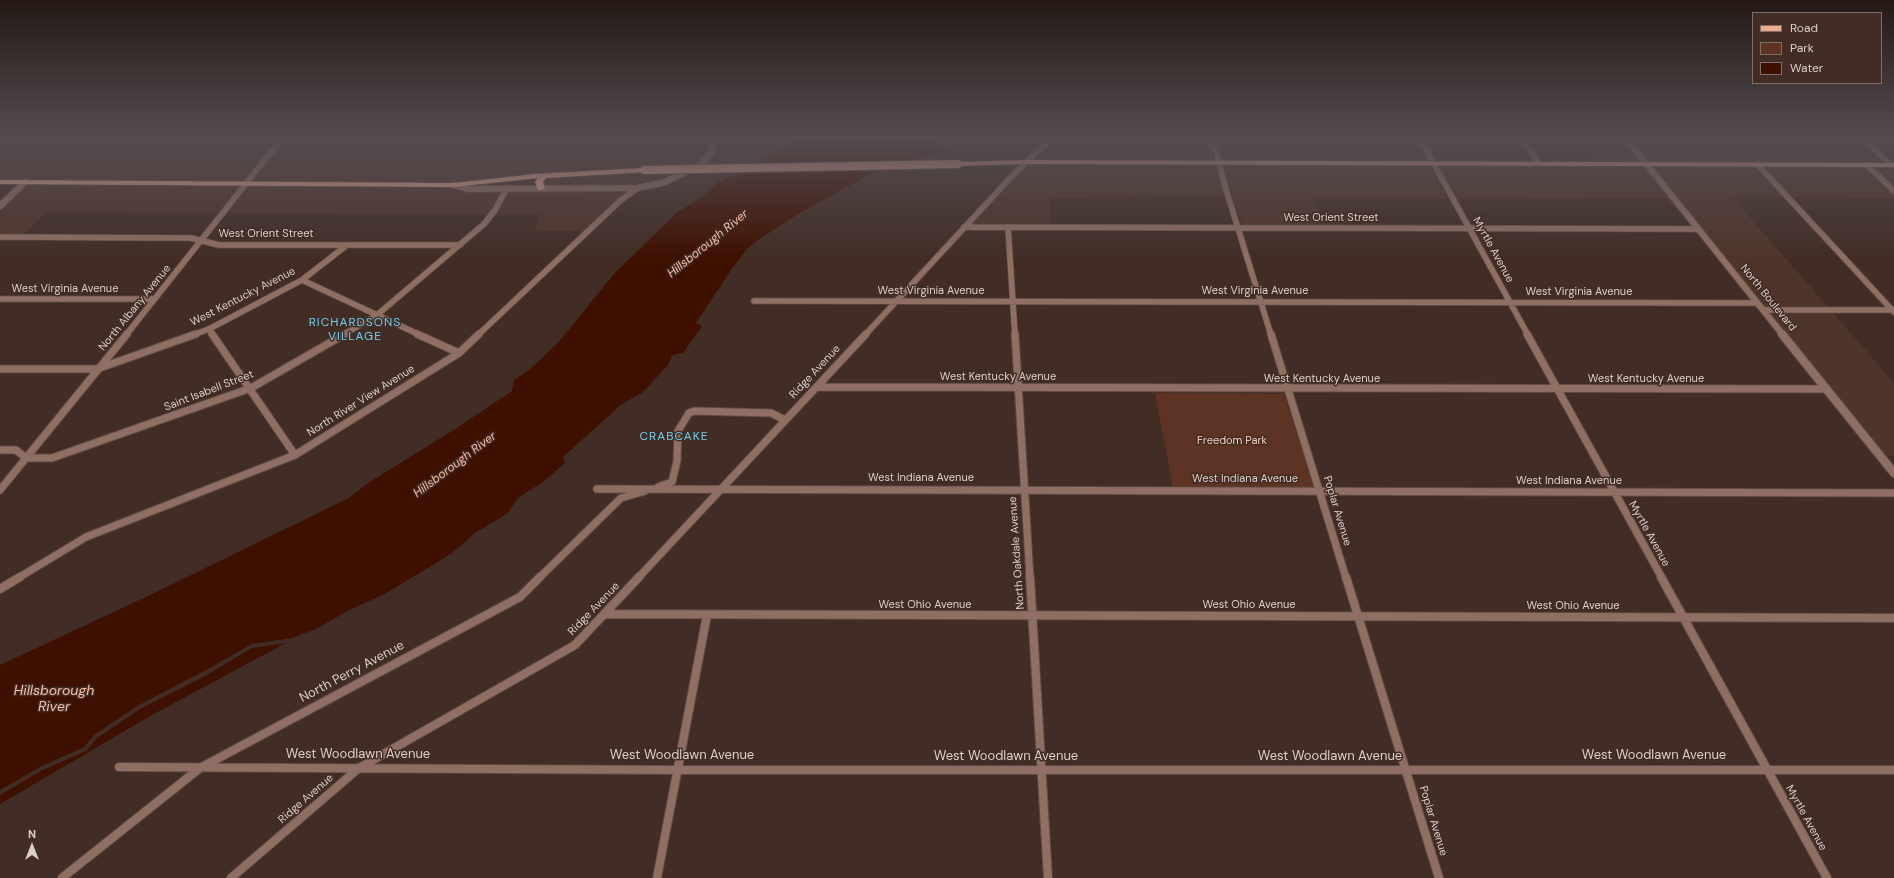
<!DOCTYPE html>
<style>
body{margin:0}
#map{position:relative;width:1894px;height:878px;overflow:hidden;background:#412d25;font-family:"DM Sans",sans-serif}
canvas{display:block}
.legend{position:absolute;left:1752px;top:12px;width:130px;height:72px;box-sizing:border-box;background:#412d25;border:1px solid #7f6e67;margin:0;padding:5px 7px;list-style:none;font-size:12px;color:#dccfc9}
.legend li{display:flex;align-items:center;gap:8px;height:20px}
.legend b{width:20px;border:1px solid #7f6e67}
.north{position:absolute;left:12px;top:826px;width:40px;height:40px;-webkit-text-stroke:3px #412d25;paint-order:stroke;rotate:0deg;font-size:11px;font-weight:700;line-height:16px;text-align:center;color:#dccfc9}
.north::after{content:'';display:block;margin:auto;width:14px;height:18px;background:#dccfc9;clip-path:polygon(50% 0,100% 100%,50% 72%,0 100%)}
</style>
<div id="map">
<canvas width="1894" height="878"></canvas>
<ul class="legend">
<li><b style="height:5px;background:#eaab91"></b>Road</li>
<li><b style="height:11px;background:#5d3424"></b>Park</li>
<li><b style="height:11px;background:#3e1000"></b>Water</li>
</ul>
<div class="north">N</div>
</div>
<script>
const ctx = document.querySelector('canvas').getContext('2d');
ctx.lineJoin = 'round';
function fill(path, color) {
  ctx.fillStyle = color;
  ctx.fill(path, 'evenodd');
}
function shape(rows) {
  const path = new Path2D();
  for (const r of rows) {
    path.moveTo(r[0], r[1]);
    for (let i = 2; i < r.length; i += 2) path.lineTo(r[i], r[i + 1]);
  }
  return path;
}
function strokePath(path, color, width, dash) {
  ctx.strokeStyle = color;
  ctx.lineWidth = width;
  ctx.lineCap = dash ? 'butt' : 'round';
  ctx.setLineDash(dash || []);
  ctx.stroke(path);
}
function label(font, color, halo, rows, align = 'center') {
  ctx.font = font + ' "DM Sans",sans-serif';
  ctx.lineWidth = 3;
  ctx.setLineDash([]);
  ctx.textBaseline = 'middle';
  ctx.strokeStyle = halo;
  ctx.fillStyle = color;
  for (const [text, x, y, turn = 0] of rows) {
    ctx.save();
    ctx.translate(x, y);
    ctx.rotate((+turn || 0) * Math.PI / 180);
    ctx.textAlign = isNaN(turn) ? turn : align;
    if (halo) ctx.strokeText(text, 0, 0);
    ctx.fillText(text, 0, 0);
    ctx.restore();
  }
}
fill(shape([
 [15,137,69,137,51,155,156,156,177,151,269,151,246,181,0,180,0,148],
 [713,137,719,137,717,147,776,149,747,166,706,165,716,150],
 [934,137,1039,137,1021,153,1009,154,985,153,950,147,943,145],
 [1061,137,1204,137,1206,143,1212,150,1214,160,1034,160],
 [1221,137,1415,137,1428,161,1222,160,1220,151,1222,143],
 [1574,137,1621,137,1640,161,1592,161],
 [1629,137,1858,137,1885,163,1647,161],
 [393,138,427,138,421,149,709,150,705,157,693,167,542,173,452,182,253,181,276,150,387,150],
 [1030,164,1216,165,1224,196,1050,198,1049,224,972,224,1015,178],
 [1223,165,1430,165,1448,199,1315,199,1326,226,1242,225],
 [1438,165,1644,165,1669,198,1456,199],
 [1651,165,1755,167,1783,197,1732,197,1828,307,1765,307],
 [1763,167,1866,167,1894,195,1894,198,1791,197],
 [1873,167,1894,167,1894,187],
 [683,172,664,180,640,185,544,186,543,182,545,178,590,174],
 [26,185,242,185,220,213,45,212,24,234,0,234,0,210],
 [249,186,448,187,461,191,502,191,488,215,228,213],
 [510,191,630,191,618,199,584,231,534,231,540,215,496,215],
 [1833,313,1894,383,1894,456,1885,456,1770,314]
]), '#4f3429');
fill(shape([
 [1155,393,1284,394,1314,488,1173,488]
]), '#5d3424');
fill(shape([
 [802,137,934,137,943,145,950,147,949,152,937,153,878,170,803,211,758,240,747,249,733,267,696,323,702,326,683,353,672,355,668,365,643,392,622,404,563,457,565,463,543,482,518,498,507,514,475,533,451,554,383,595,349,610,316,629,292,638,252,644,204,671,139,705,94,735,84,747,40,767,0,790,0,665,148,596,349,498,368,483,452,431,512,391,514,380,529,370,558,343,613,275,676,213,707,193,718,182,734,176,761,162,782,147],
 [286,643,152,715,0,804,0,795,41,771,86,751,97,738,140,709,205,676,252,648]
]), '#3e1000');
fill(shape([
 [918,160,883,171,735,174,754,164]
]), '#412d25');
const minorFar2 = shape([
 [1207,137,1209,143,1216,150,1224,183,1271,335],
 [1419,137,1528,335],
 [1521,137,1539,163],
 [1861,137,1891,165],
 [1216,150,1219,143,1217,137],
 [1757,164,1894,312],
 [1867,165,1894,191],
 [964,227,1698,229],
 [1008,227,1015,335],
 [0,237,191,238,219,245,460,245],
 [302,280,420,335],
 [0,299,154,299],
 [754,301,1757,303],
 [1763,310,1894,310],
 [209,329,213,335],
 [126,335,283,137],
 [193,335,209,329,302,280,347,245],
 [343,335,377,315,484,224,495,210,507,188],
 [478,335,621,200,638,188],
 [865,335,1012,176,1039,150,1056,137]
]);
const minorFar1 = shape([
 [212,334,295,455],
 [417,334,459,353],
 [1015,334,1030,578],
 [1271,334,1346,578],
 [1527,334,1662,578],
 [0,369,97,369,196,334],
 [817,387,1827,389],
 [0,450,16,450,26,458,52,458,251,388,345,334],
 [658,487,672,482,677,461,678,431,689,413,694,411,771,413,785,420],
 [597,489,1894,493],
 [0,490,127,334],
 [18,578,86,537,295,455,459,353,479,334],
 [539,578,621,498,645,491],
 [638,578,866,334]
]);
const minor = shape([
 [1030,577,1048,878],
 [1346,577,1439,878],
 [1661,577,1827,878],
 [0,589,20,577],
 [604,614,1894,618],
 [119,767,677,770,1894,770],
 [62,878,200,768,520,597,540,577],
 [231,878,359,768,575,645,639,577],
 [657,878,707,615]
]);
const tertiaryFar1 = shape([
 [1625,137,1783,335],
 [454,185,468,189,638,188,665,182,702,164,713,150,709,137],
 [0,206,25,182]
]);
const tertiary = shape([
 [1782,334,1894,473]
]);
const primary = shape([
 [1027,160,1894,163,1894,167,1027,164,958,166,954,164,958,162,1027,160],
 [644,168,647,168,647,172,546,178,543,182,545,188,541,190,538,190,535,182,538,178,454,187,0,184,0,180,454,183,535,174,644,168]
]);
strokePath(minorFar2, '#5d4a43', 7);
strokePath(minorFar1, '#5d4a43', 9);
strokePath(minor, '#5d4a43', 10);
strokePath(tertiaryFar1, '#5d4a43', 8);
strokePath(tertiary, '#5d4a43', 10);
strokePath(primary, '#5d4a43', 2);
strokePath(minorFar2, '#8f6f63', 5.5);
strokePath(minorFar1, '#8f6f63', 7);
strokePath(minor, '#8f6f63', 8);
strokePath(tertiaryFar1, '#8f6f63', 6);
strokePath(tertiary, '#8f6f63', 8);
fill(primary, '#eaab91');
const primaryBridge = shape([
 [644,170,958,164]
]);
strokePath(primaryBridge, '#5d4a43', 10, []);
strokePath(primaryBridge, '#eaab91', 8);
const sky = ctx.createLinearGradient(0, 0, 0, 260);
sky.addColorStop(0, '#241914');
sky.addColorStop(0.53, '#544c51');
sky.addColorStop(1, '#544c5100');
ctx.fillStyle = sky;
ctx.fillRect(0, 0, 1894, 260);
label('11px', '#dccfc9', '#412d25', [
 ["West Orient Street",1331,218],
 ["West Orient Street",266,234],
 ["Myrtle Avenue",1493,250,61],
 ["West Virginia Avenue",65,289],
 ["West Virginia Avenue",931,291],
 ["West Virginia Avenue",1255,291],
 ["West Virginia Avenue",1579,292],
 ["West Kentucky Avenue",243,297,-27],
 ["North Boulevard",1768,298,51],
 ["North Albany Avenue",135,308,-51],
 ["Ridge Avenue",815,372,-47],
 ["West Kentucky Avenue",998,377],
 ["West Kentucky Avenue",1322,379],
 ["West Kentucky Avenue",1646,379],
 ["Saint Isabell Street",209,391,-21],
 ["North River View Avenue",361,401,-32],
 ["West Indiana Avenue",921,478],
 ["West Indiana Avenue",1245,479],
 ["West Indiana Avenue",1569,481],
 ["Poplar Avenue",1337,511,73],
 ["Myrtle Avenue",1649,534,61],
 ["North Oakdale Avenue",1017,553,-94],
 ["West Ohio Avenue",925,605],
 ["West Ohio Avenue",1249,605],
 ["West Ohio Avenue",1573,606],
 ["Ridge Avenue",594,609,-46],
 ["Ridge Avenue",306,799,-41],
 ["Myrtle Avenue",1806,818,61],
 ["Poplar Avenue",1433,821,73]
]);
label('11px', '#f8cfbf', '#412d25', [
 ["Freedom Park",1232,441]
]);
label('italic 12px', '#f8bca4', '#412d25', [
 ["Hillsborough River",708,244,-39],
 ["Hillsborough River",455,465,-37]
]);
ctx.letterSpacing = '1px';
label('12px', '#70ceee', '#412d25', [
 ["RICHARDSONS",355,323],
 ["VILLAGE",355,337],
 ["CRABCAKE",674,437]
]);
ctx.letterSpacing = '0px';
label('13px', '#dccfc9', '#412d25', [
 ["North Perry Avenue",352,672,-28],
 ["West Woodlawn Avenue",358,755],
 ["West Woodlawn Avenue",682,756],
 ["West Woodlawn Avenue",1654,756],
 ["West Woodlawn Avenue",1006,757],
 ["West Woodlawn Avenue",1330,757]
]);
label('italic 14px', '#f8bca4', '#412d25', [
 ["Hillsborough",54,691],
 ["River",54,707]
]);
</script>
